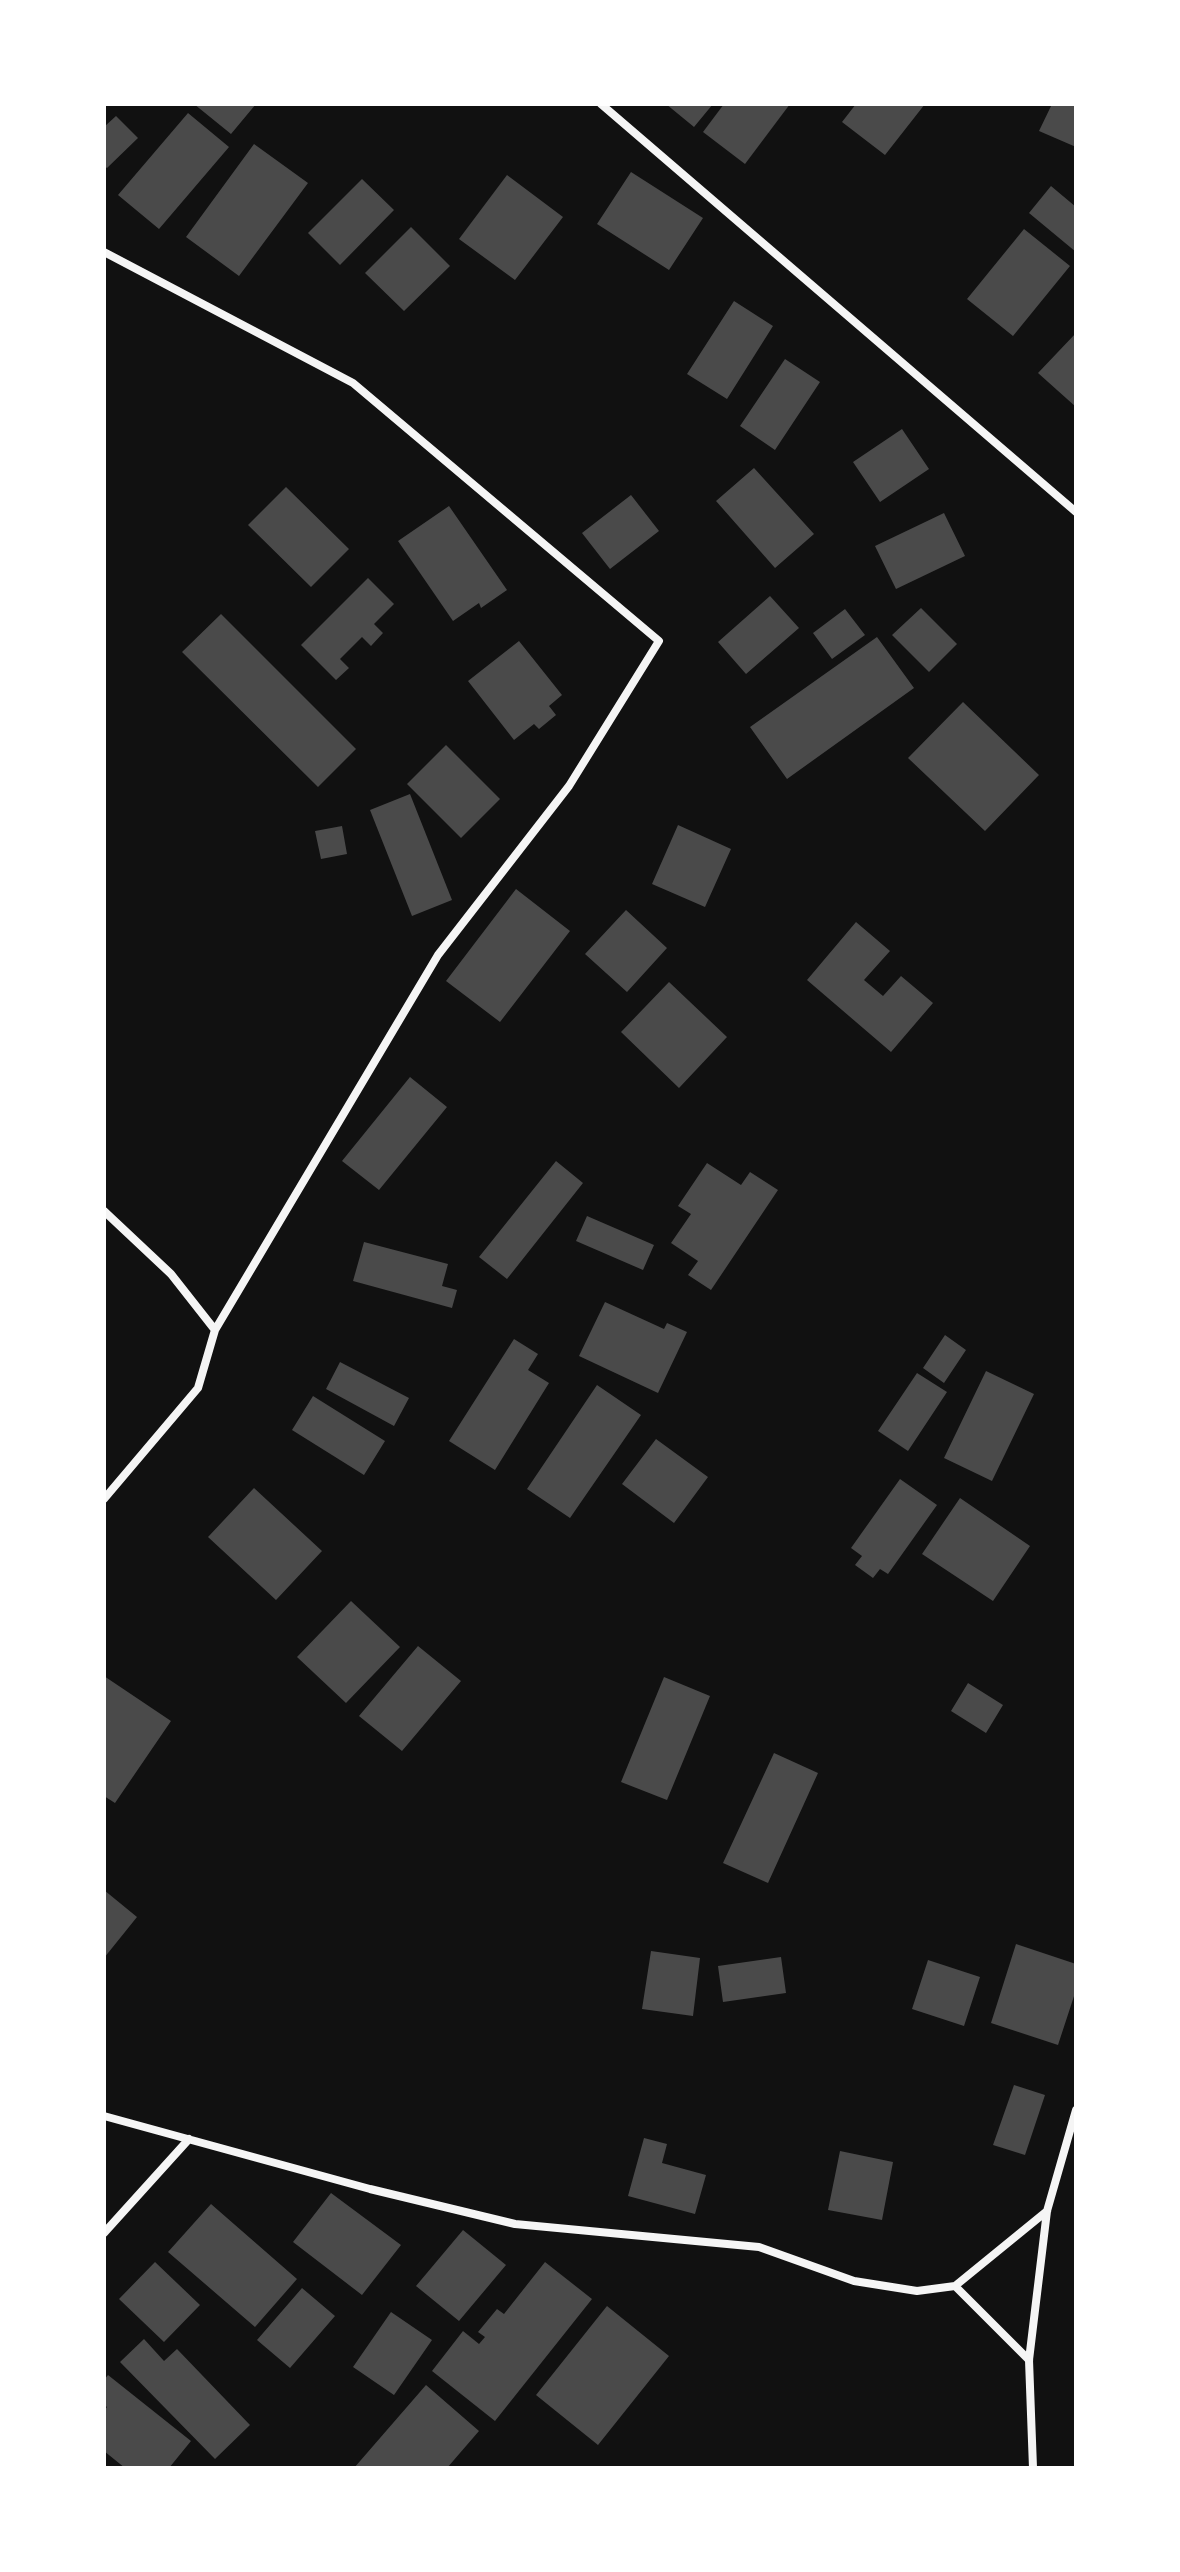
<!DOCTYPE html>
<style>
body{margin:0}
#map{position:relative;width:1180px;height:2572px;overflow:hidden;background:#111;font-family:"Exo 2",sans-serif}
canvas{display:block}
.frame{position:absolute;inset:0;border:106px solid #fff;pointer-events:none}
</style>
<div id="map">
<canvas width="1180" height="2572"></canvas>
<div class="frame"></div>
</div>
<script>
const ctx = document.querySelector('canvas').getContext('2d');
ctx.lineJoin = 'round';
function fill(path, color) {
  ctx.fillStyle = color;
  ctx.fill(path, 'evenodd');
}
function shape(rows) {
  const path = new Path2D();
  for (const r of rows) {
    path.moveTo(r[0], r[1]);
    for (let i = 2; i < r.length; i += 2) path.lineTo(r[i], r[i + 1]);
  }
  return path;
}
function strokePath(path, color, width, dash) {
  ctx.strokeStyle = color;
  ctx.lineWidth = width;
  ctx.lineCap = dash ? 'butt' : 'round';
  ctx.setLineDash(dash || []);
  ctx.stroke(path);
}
fill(shape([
 [194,104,256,104,231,134],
 [666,104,713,104,694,127],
 [724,104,790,104,745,164,703,132],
 [856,104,925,104,885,155,842,122],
 [1052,104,1076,104,1076,147,1039,131],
 [188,113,229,147,159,229,118,195],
 [116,116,138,138,107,168,104,166,104,127],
 [254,144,308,183,239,276,186,237],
 [631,172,703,218,669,270,597,224],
 [507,175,563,217,515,280,459,239],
 [362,179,394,210,340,265,308,233],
 [1051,186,1076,207,1076,252,1029,213],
 [411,227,450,266,404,311,365,273],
 [1024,229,1070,266,1013,336,967,299],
 [734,301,773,326,727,399,687,374],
 [1076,333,1076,407,1038,373],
 [785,359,820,382,775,450,740,426],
 [902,429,929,469,880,502,853,462],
 [754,468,814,534,775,568,716,501],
 [286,487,349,549,311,587,248,525],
 [631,495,659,531,610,569,582,533],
 [449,506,507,590,481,608,479,603,453,621,398,541],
 [944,513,965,556,896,589,875,546],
 [368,578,394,604,374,624,383,633,371,646,362,637,340,659,349,668,336,680,301,645],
 [770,596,799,628,746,674,718,642],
 [921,608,957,644,929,672,892,635],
 [845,609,865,635,832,659,813,633],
 [221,614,356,749,318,787,182,652],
 [877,637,914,688,787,779,750,727],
 [519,641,562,695,549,706,556,715,539,729,534,724,514,740,468,681],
 [963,702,1039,775,985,831,908,758],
 [446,745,500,799,461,838,407,784],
 [410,794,452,900,412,916,370,810],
 [678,825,731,849,705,907,652,884],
 [342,826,347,854,321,859,315,831],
 [516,889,570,931,500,1022,446,981],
 [626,910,667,948,627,992,585,954],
 [856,922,890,951,864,980,883,996,901,976,933,1003,891,1052,807,980],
 [669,982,727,1037,679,1088,621,1032],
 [410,1077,447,1107,379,1190,342,1161],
 [556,1161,583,1183,507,1279,479,1257],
 [707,1163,741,1185,750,1172,778,1190,711,1290,688,1275,698,1261,671,1243,691,1214,678,1206],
 [587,1216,654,1245,643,1270,576,1241],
 [364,1242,448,1264,442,1286,457,1290,452,1308,353,1281],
 [605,1302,664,1329,667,1323,687,1332,658,1393,579,1356],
 [945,1335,966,1350,944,1383,923,1368],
 [514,1339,538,1354,528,1370,549,1383,495,1470,449,1441],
 [340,1362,409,1398,394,1426,326,1389],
 [986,1371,1034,1394,992,1481,944,1458],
 [917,1373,947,1392,908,1451,878,1431],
 [597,1385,641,1415,570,1518,527,1489],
 [313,1396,385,1441,364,1475,292,1430],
 [656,1439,708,1477,674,1523,622,1484],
 [900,1479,937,1505,888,1574,880,1569,873,1578,855,1565,862,1556,851,1548],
 [254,1488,322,1551,276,1600,208,1537],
 [960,1498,1030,1546,993,1601,922,1554],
 [351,1601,400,1647,346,1703,297,1657],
 [418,1646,461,1681,402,1751,359,1716],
 [104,1676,171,1721,115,1803,104,1796],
 [664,1677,710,1696,667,1800,621,1782],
 [968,1683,1003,1705,986,1733,951,1711],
 [774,1753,818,1773,768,1883,723,1863],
 [104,1890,137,1917,104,1958],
 [1016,1944,1076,1964,1076,1990,1058,2045,991,2023],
 [651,1951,700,1958,693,2016,642,2009],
 [781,1957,786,1993,723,2002,718,1966],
 [928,1960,980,1977,964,2026,912,2009],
 [1014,2085,1045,2095,1025,2155,993,2145],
 [644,2138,667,2144,662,2163,706,2175,695,2214,628,2196],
 [840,2151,893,2162,882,2220,828,2210],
 [331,2193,401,2245,362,2295,293,2242],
 [211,2204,297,2279,255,2327,168,2252],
 [463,2230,506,2265,459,2321,416,2286],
 [155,2262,200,2305,164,2342,119,2299],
 [545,2262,592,2299,495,2421,432,2371,463,2331,479,2344,485,2337,478,2332,497,2309,504,2314],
 [302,2288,335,2316,290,2368,257,2340],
 [607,2306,669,2356,598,2445,536,2395],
 [391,2312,432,2340,394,2395,353,2367],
 [144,2339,164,2361,177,2349,250,2425,215,2459,120,2362],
 [108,2375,191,2441,169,2468,125,2468,104,2451,104,2411,107,2407,104,2405,104,2380],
 [426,2385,479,2431,447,2468,354,2468]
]), '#4a4a4a');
strokePath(shape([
 [601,104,1076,512],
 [104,252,353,383,659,641,569,786,438,955,215,1330,198,1388,104,1499],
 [104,1211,171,1274,215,1330],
 [104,2116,370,2189,515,2224,759,2247,854,2281,917,2291,955,2286,1047,2211],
 [104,2233,189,2139],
 [955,2286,1029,2360],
 [1033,2468,1029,2360,1047,2211,1076,2110]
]), '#f5f5f5', 8);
</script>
